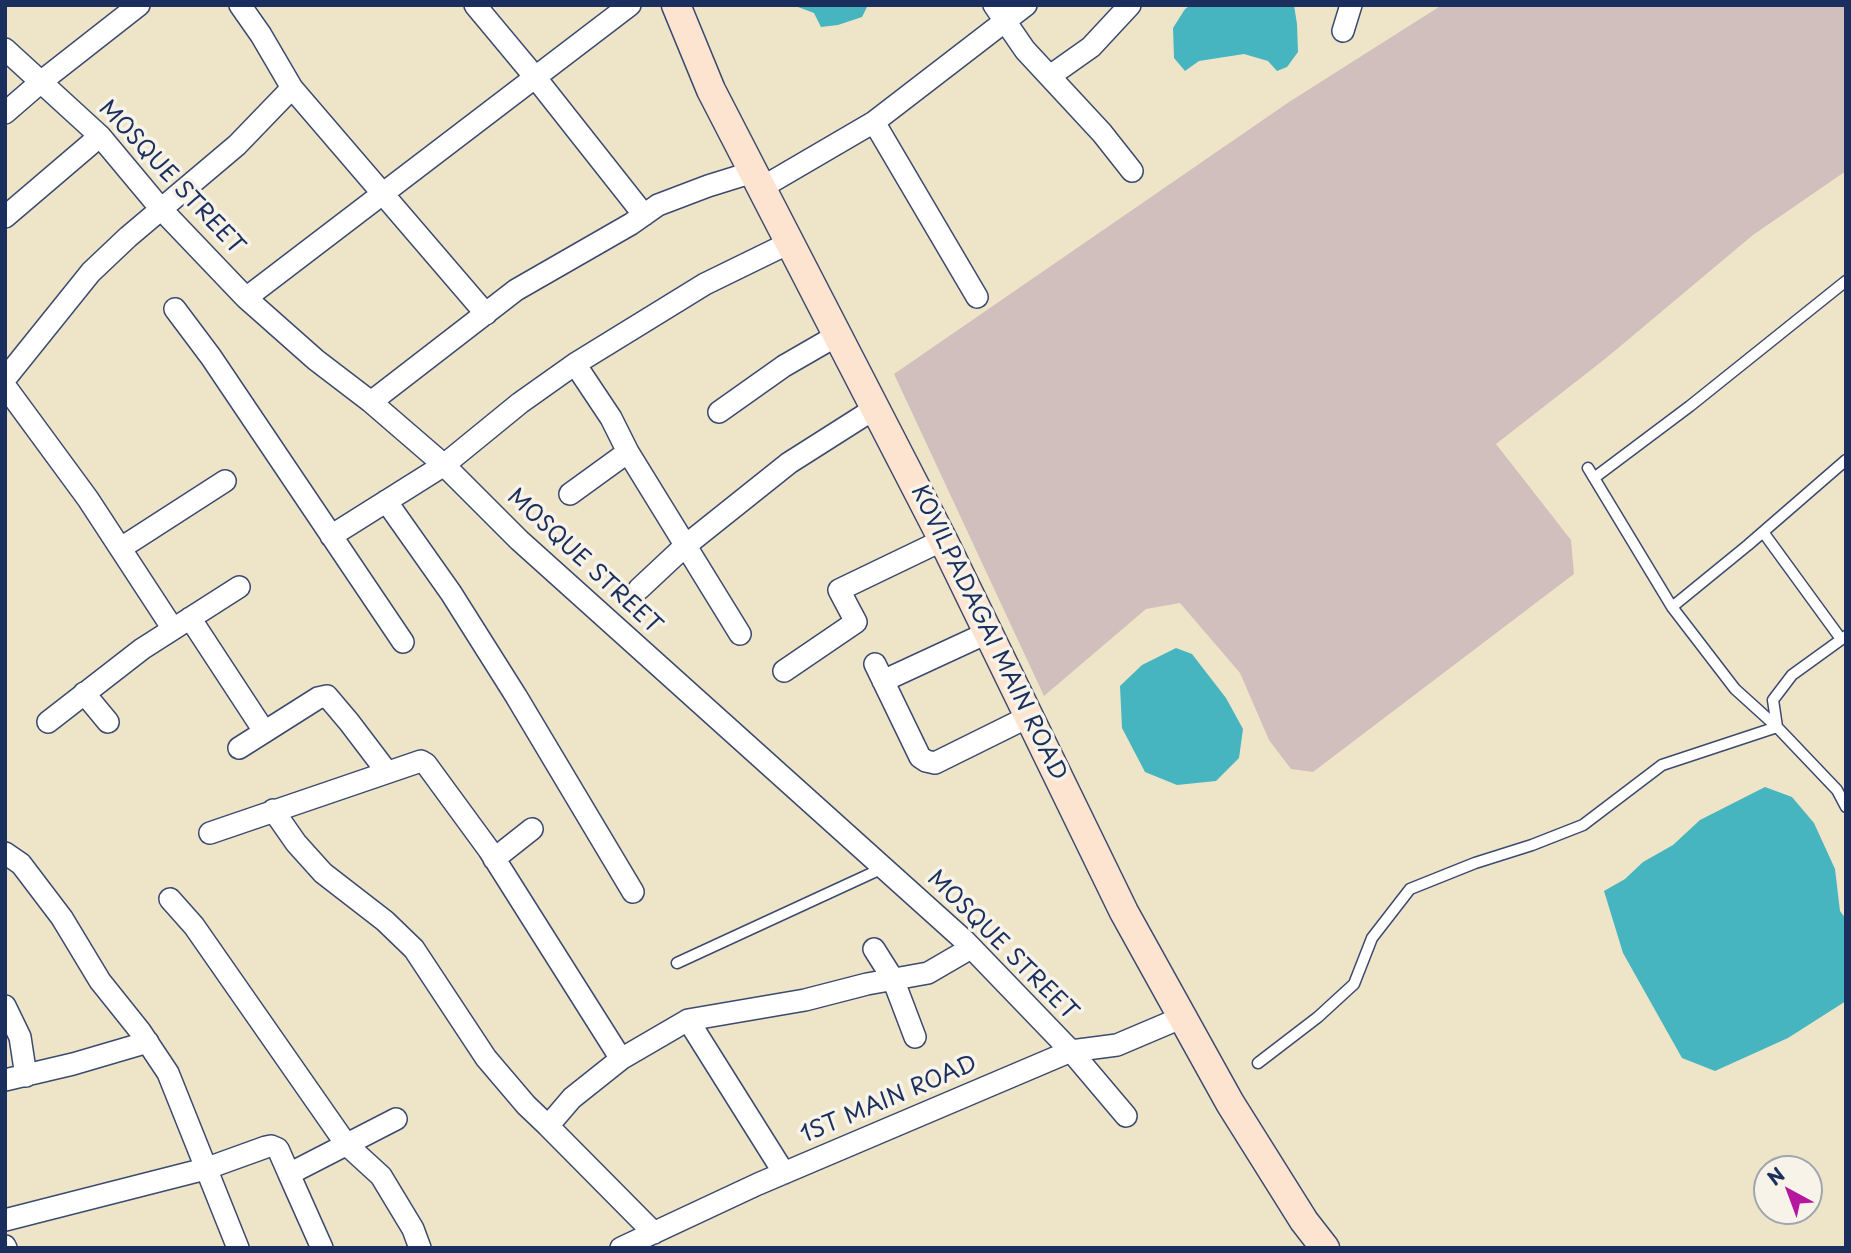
<!DOCTYPE html>
<style>
body{margin:0}
#map{position:relative;width:1851px;height:1253px;overflow:hidden;background:#eee5c9;font-family:"Playpen Sans",sans-serif}
canvas{display:block}
.frame{position:absolute;inset:0;border:7px solid #1b2f5e;pointer-events:none}
.north{position:absolute;left:1753px;top:1155px;width:70px;height:70px;box-sizing:border-box;background:#f7f3e8;border:2px solid #9fa5b1;border-radius:50%;rotate:319deg;font-size:19px;font-weight:700;line-height:28px;text-align:center;color:#1b2f5e}
.north::after{content:'';display:block;margin:auto;width:24px;height:32px;background:#b5179e;clip-path:polygon(50% 0,100% 100%,50% 72%,0 100%)}
</style>
<div id="map">
<canvas width="1851" height="1253"></canvas>
<div class="frame"></div>
<div class="north">N</div>
</div>
<script>
const ctx = document.querySelector('canvas').getContext('2d');
ctx.lineJoin = 'round';
function fill(path, color) {
  ctx.fillStyle = color;
  ctx.fill(path, 'evenodd');
}
function shape(rows) {
  const path = new Path2D();
  for (const r of rows) {
    path.moveTo(r[0], r[1]);
    for (let i = 2; i < r.length; i += 2) path.lineTo(r[i], r[i + 1]);
  }
  return path;
}
function strokePath(path, color, width, dash) {
  ctx.strokeStyle = color;
  ctx.lineWidth = width;
  ctx.lineCap = dash ? 'butt' : 'round';
  ctx.setLineDash(dash || []);
  ctx.stroke(path);
}
function label(font, color, halo, rows, align = 'center') {
  ctx.font = font + ' "Playpen Sans",sans-serif';
  ctx.lineWidth = 7;
  ctx.setLineDash([]);
  ctx.textBaseline = 'middle';
  ctx.strokeStyle = halo;
  ctx.fillStyle = color;
  for (const [text, x, y, turn = 0] of rows) {
    ctx.save();
    ctx.translate(x, y);
    ctx.rotate((+turn || 0) * Math.PI / 180);
    ctx.textAlign = isNaN(turn) ? turn : align;
    if (halo) ctx.strokeText(text, 0, 0);
    ctx.fillText(text, 0, 0);
    ctx.restore();
  }
}
fill(shape([
 [1442,5,1846,5,1846,171,1753,235,1605,359,1496,444,1571,540,1574,574,1313,772,1291,769,1269,740,1240,673,1180,603,1146,609,1044,696,894,374,1289,102]
]), '#d1bfbd');
fill(shape([
 [800,5,868,5,862,17,838,25,821,27,814,13,798,7],
 [1191,5,1294,5,1297,24,1298,52,1287,67,1277,71,1268,61,1244,54,1199,61,1185,71,1174,58,1173,28,1185,9],
 [1176,648,1192,654,1226,698,1243,729,1239,758,1216,781,1177,785,1145,772,1122,728,1120,686,1142,665],
 [1765,787,1792,797,1814,823,1835,869,1840,911,1846,919,1846,1001,1788,1038,1715,1071,1682,1058,1623,953,1604,891,1625,879,1643,862,1673,845,1700,820]
]), '#46b5bf');
const lane = shape([
 [1588,468,1672,607,1735,689,1777,727,1837,790,1846,807],
 [1594,478,1690,406,1846,281],
 [1763,532,1841,639],
 [1672,607,1748,545,1846,460],
 [677,963,883,868],
 [1258,1063,1318,1017,1354,984,1372,938,1410,889,1475,863,1532,845,1583,825,1662,765,1777,727,1773,700,1792,675,1846,636]
]);
const street = shape([
 [240,5,261,35,292,88,486,314],
 [475,5,535,77,644,215],
 [994,5,1025,50,1102,133,1132,171],
 [1343,31,1351,5],
 [5,49,100,136,161,209,246,298,316,360,371,402,444,465,519,540,965,941,1071,1051,1126,1116],
 [1050,76,1091,47,1130,5],
 [5,113,42,81,139,5],
 [874,122,977,297],
 [761,188,874,122,1026,5],
 [5,217,100,136],
 [246,298,630,5],
 [175,309,211,357,403,642],
 [575,364,611,418,628,452,740,634],
 [5,379,91,272,128,237,237,145,292,88],
 [5,386,88,499,173,629],
 [371,402,516,290,631,224,658,205,708,186,753,172],
 [719,412,784,366,836,336],
 [570,494,628,452],
 [386,501,451,593,516,696,633,892],
 [331,536,444,465,520,403,575,364,705,284,789,243],
 [121,548,225,481],
 [639,589,685,546,789,463,874,409],
 [190,618,264,731],
 [875,664,920,757,926,761,935,763,1030,716],
 [784,671,856,622,839,590,943,540],
 [883,681,989,632],
 [84,693,108,722],
 [48,722,142,649,239,587],
 [239,748,318,698,327,696,349,722,387,772],
 [273,810,296,843,323,873,385,921,414,949,486,1058,526,1105,548,1126],
 [210,833,421,761,426,764,489,850,621,1059],
 [5,853,21,864,62,918,100,981,140,1031,168,1073,238,1248],
 [494,859,532,829],
 [170,899,194,926,346,1144,381,1176,413,1229,420,1248],
 [874,949,893,979,915,1037],
 [5,1006,20,1037,26,1076],
 [688,1020,784,1173],
 [5,1080,73,1064,148,1042],
 [5,1220,205,1169,266,1147,271,1146,278,1149,289,1174],
 [654,1233,548,1126,572,1098,621,1059,688,1020,805,1000,867,984,928,973,971,948],
 [5,1246,6,1248],
 [322,1248,289,1174,396,1119],
 [621,1248,758,1184,1071,1051,1117,1045,1183,1017]
]);
const secondary = shape([
 [676,5,711,90,943,540,1124,912,1230,1103,1304,1221,1325,1248]
]);
strokePath(lane, '#3b4a6e', 13);
strokePath(street, '#3b4a6e', 24);
strokePath(secondary, '#3b4a6e', 31);
strokePath(lane, '#fff', 10);
strokePath(street, '#fff', 21);
strokePath(secondary, '#fde4d0', 28);
label('23px', '#1b2f5e', '#f7f3e8', [
 ["MOSQUE STREET",171,178,47],
 ["MOSQUE STREET",584,562,43],
 ["KOVILPADAGAI MAIN ROAD",988,633,64],
 ["MOSQUE STREET",1002,946,45],
 ["1ST MAIN ROAD",889,1100,-23]
]);
</script>
